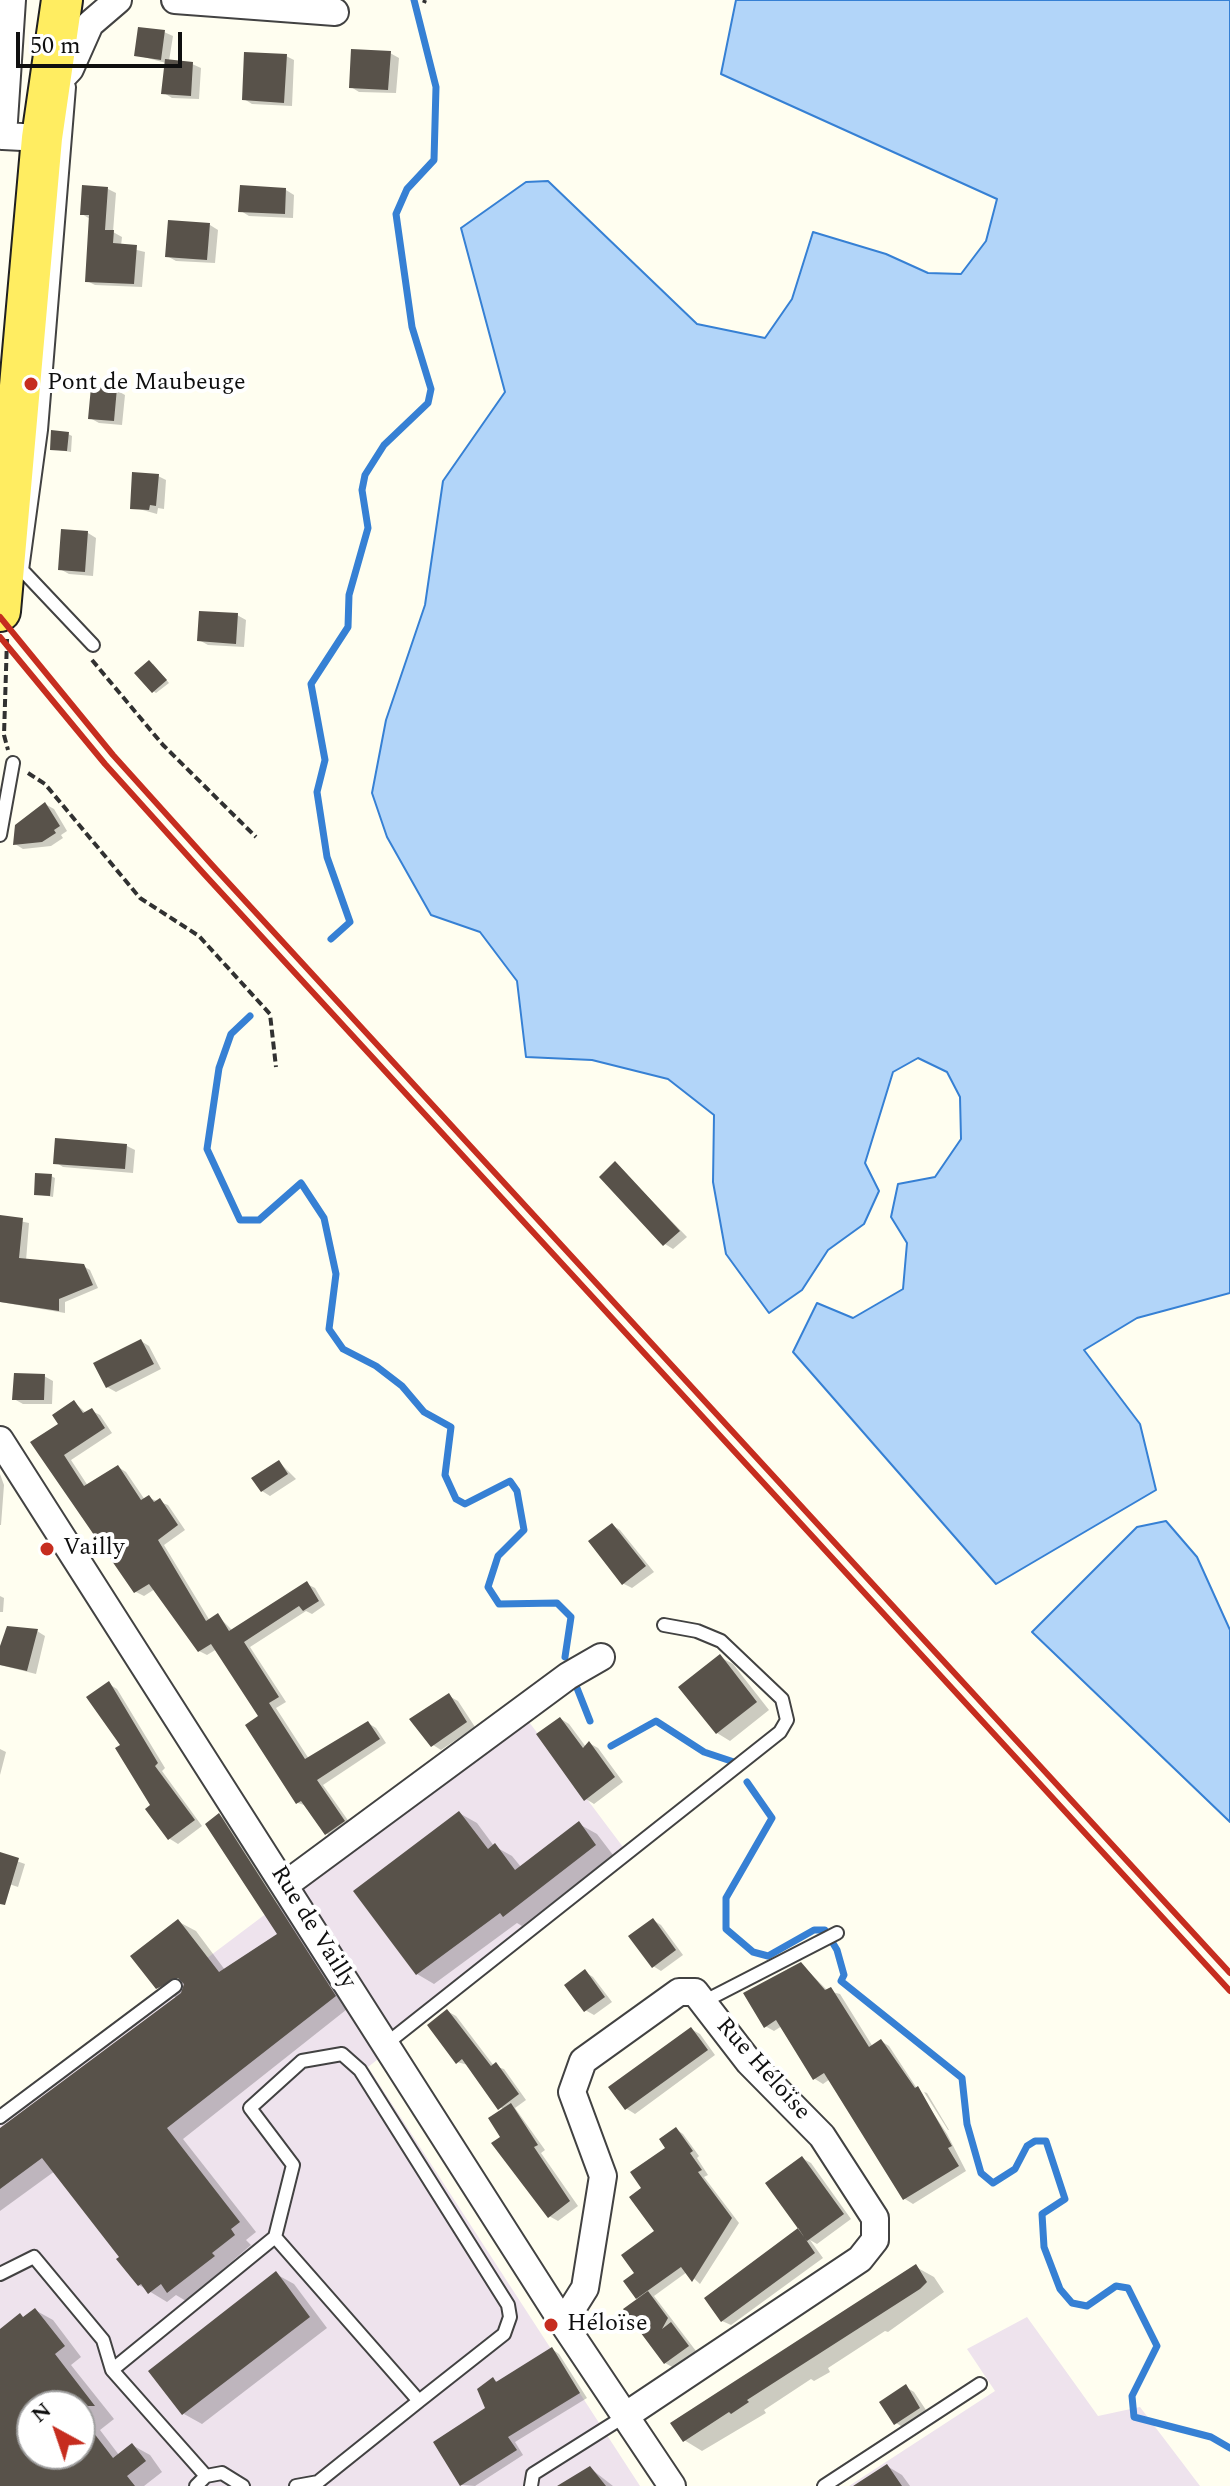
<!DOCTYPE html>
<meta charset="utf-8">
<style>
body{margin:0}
#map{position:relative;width:1230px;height:2486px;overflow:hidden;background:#fffef0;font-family:Spectral,serif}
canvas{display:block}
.north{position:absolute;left:16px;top:2390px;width:80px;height:80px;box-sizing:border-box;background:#fff;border:2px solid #9f9f9f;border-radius:50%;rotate:320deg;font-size:22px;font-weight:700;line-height:32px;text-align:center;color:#0f0f0f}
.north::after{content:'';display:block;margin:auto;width:28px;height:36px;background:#c62d1f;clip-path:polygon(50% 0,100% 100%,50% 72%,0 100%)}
.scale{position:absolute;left:16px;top:32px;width:166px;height:36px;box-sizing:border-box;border:4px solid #0f0f0f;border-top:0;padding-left:10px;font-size:24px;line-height:28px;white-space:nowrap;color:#0f0f0f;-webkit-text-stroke:6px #fff;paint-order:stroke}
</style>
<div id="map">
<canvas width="1230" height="2486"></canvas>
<div class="north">N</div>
<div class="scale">50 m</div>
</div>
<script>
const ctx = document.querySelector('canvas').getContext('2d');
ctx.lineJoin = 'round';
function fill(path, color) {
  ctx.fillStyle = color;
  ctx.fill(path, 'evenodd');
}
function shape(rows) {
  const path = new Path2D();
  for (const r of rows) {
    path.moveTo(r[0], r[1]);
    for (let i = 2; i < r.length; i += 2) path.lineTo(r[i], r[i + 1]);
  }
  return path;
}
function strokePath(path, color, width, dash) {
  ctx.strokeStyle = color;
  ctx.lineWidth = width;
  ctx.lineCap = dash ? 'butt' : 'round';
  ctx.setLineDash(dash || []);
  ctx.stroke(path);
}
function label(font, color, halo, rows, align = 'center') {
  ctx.font = font + ' Spectral,serif';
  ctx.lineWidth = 8;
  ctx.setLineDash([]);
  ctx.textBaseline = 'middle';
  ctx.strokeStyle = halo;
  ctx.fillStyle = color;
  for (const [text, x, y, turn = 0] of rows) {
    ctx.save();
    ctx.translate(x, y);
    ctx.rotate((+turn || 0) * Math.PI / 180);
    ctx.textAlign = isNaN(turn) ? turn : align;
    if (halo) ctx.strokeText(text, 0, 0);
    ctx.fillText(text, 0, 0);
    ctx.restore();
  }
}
fill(shape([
 [526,1718,632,1859,368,2067,640,2486,0,2486,0,2114],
 [32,2406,80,2406,80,2454,32,2454],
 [1027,2317,1098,2416,1140,2407,1200,2486,849,2486,995,2391,967,2349]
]), '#eee3ed');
const water = shape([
 [736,0,1230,0,1230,1293,1137,1318,1084,1350,1140,1424,1156,1490,996,1584,793,1352,817,1303,853,1318,903,1289,907,1243,891,1217,898,1184,935,1177,961,1139,960,1097,947,1072,918,1058,893,1072,865,1163,879,1191,864,1224,828,1250,802,1290,769,1313,726,1254,713,1182,714,1115,668,1079,592,1060,526,1057,517,981,480,932,431,915,387,837,372,793,386,720,425,605,443,481,505,392,461,228,526,182,548,181,697,324,765,338,792,299,813,232,886,254,928,273,961,274,986,241,997,199,721,74,736,0],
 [1166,1521,1197,1557,1230,1630,1230,1822,1032,1632,1137,1527,1166,1521]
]);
fill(water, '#b2d5f9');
strokePath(water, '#3680d4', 2);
fill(shape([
 [164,32,173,36,169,61,192,64,201,68,199,99,172,98,164,93,166,63,136,55],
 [390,53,399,58,396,93,359,92,351,87],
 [286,56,294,60,292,106,252,104,244,99],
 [108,189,116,193,113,232,122,237,121,246,145,252,142,287,95,285,87,281,90,219,82,214],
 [286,190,294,195,293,218,249,216,241,211],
 [210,225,218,230,215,263,176,261,167,256],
 [116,390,125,395,122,425,99,423,90,418],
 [68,434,72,436,71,452,52,449],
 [158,476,166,480,164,509,158,508,157,514,132,507],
 [63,531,88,533,96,538,93,576,69,574,60,569],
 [237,615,246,620,244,647,208,645,199,640],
 [153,664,169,683,156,693,153,691],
 [45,804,54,809,67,831,61,835,63,838,51,846,23,849,15,844,16,826],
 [127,1146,135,1150,133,1173,63,1167,55,1162],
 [616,1164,687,1237,673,1249,665,1244],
 [51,1176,55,1178,53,1197,36,1194],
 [0,1217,29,1223,26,1261,83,1266,90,1270,98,1288,65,1302,65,1313,0,1302],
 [141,1341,149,1346,161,1369,116,1392,107,1387],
 [44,1376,53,1381,52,1404,23,1404,14,1399],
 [74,1402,87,1414,92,1411,100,1415,112,1433,71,1460,88,1486,118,1467,126,1472,145,1500,149,1498,168,1505,185,1530,164,1545,210,1621,218,1616,233,1631,307,1584,315,1588,325,1605,312,1614,306,1611,250,1647,286,1702,276,1708,309,1759,368,1723,376,1728,386,1743,323,1785,352,1826,334,1838,327,1834,307,1806,298,1803,260,1717,217,1649,207,1655,199,1651,155,1589,144,1596,136,1592,33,1443,61,1425],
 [279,1462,296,1479,270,1496,262,1491],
 [0,1474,4,1485,1,1525,0,1525],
 [612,1525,620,1530,654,1572,632,1588,624,1584,591,1542],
 [0,1596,4,1598,3,1612,0,1612],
 [6,1628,37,1631,45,1636,36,1674,0,1665],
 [720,1657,733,1664,769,1710,730,1741,717,1733],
 [109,1684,117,1689,165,1768,162,1771,202,1826,178,1844,170,1839,148,1809,153,1805],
 [449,1696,458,1701,475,1727,441,1750,433,1745],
 [561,1719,569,1724,586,1747,589,1743,598,1748,623,1782,594,1804,586,1799],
 [0,1749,6,1752,0,1775],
 [459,1813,477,1823,494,1846,512,1856,521,1867,579,1824,597,1834,613,1855,522,1926,517,1923,434,1984,417,1974],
 [219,1815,236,1825,351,2006,183,2139,256,2232,246,2240,251,2245,186,2301,176,2295,167,2302,139,2285,122,2257,55,2171,0,2211,0,2131,177,1998,158,1987,179,1922,196,1931,225,1970,280,1934],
 [0,1855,25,1864,18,1887,0,1881],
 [653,1920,661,1925,683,1955,661,1971,653,1966],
 [801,1964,828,1991,840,1994,873,2047,881,2041,889,2046,947,2134,966,2171,913,2204,905,2199,830,2079,823,2084,815,2079,782,2026,774,2031,765,2026],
 [585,1972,593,1977,612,2002,594,2015,585,2010],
 [447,2011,456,2016,494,2066,504,2069,526,2100,515,2108,545,2150,541,2153,578,2206,558,2221,549,2216,503,2138,503,2110,468,2065,457,2062],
 [691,2029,700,2034,715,2055,635,2114,627,2109,611,2088],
 [924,2092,927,2093,949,2130,948,2130],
 [676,2129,683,2134,699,2156,697,2158,708,2175,704,2177,739,2223,700,2284,687,2272,654,2296,696,2351,674,2368,665,2363,637,2298,637,2273,656,2231,644,2189],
 [802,2158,811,2163,851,2219,817,2244,810,2240,823,2258,731,2325,722,2321,805,2236],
 [916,2267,934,2277,944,2292,888,2332,885,2331,828,2368,830,2372,814,2381,811,2379,764,2410,766,2413,702,2451,684,2440],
 [276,2274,294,2284,327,2328,202,2424,184,2414],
 [35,2310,53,2320,81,2357,71,2365,114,2419,100,2430,119,2455,132,2445,150,2455,162,2472,144,2486,0,2486,0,2336],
 [32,2406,80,2406,80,2454,32,2454],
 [552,2349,559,2354,587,2398,515,2442,523,2455,475,2486,462,2485,436,2442,490,2408,493,2379,498,2382],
 [906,2387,914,2392,928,2413,904,2428,896,2423],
 [887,2466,902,2475,910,2486,857,2486],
 [590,2468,613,2486,560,2486]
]), '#0003');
strokePath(shape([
 [331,939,350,922,327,857,317,792,325,760,311,684,348,627,349,595,368,528,362,490,365,475,384,445,428,403,431,389,412,327,396,214,407,189,434,160,436,87,414,0],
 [250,1016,231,1034,219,1068,207,1149,240,1220,259,1220,301,1183,324,1218,336,1274,329,1329,343,1349,376,1366,402,1386,424,1412,451,1427,445,1475,456,1499,465,1504,510,1481,517,1491,524,1530,498,1556,488,1587,499,1604,557,1603,571,1617,565,1657],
 [575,1683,590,1721],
 [611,1746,656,1721,704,1752,734,1762],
 [747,1782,772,1818,726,1898,726,1929,753,1952,768,1956,814,1930,825,1930,837,1950,844,1975,841,1981,962,2078,967,2124,981,2173,993,2183,1015,2169,1027,2146,1035,2141,1046,2141,1065,2199,1042,2214,1044,2247,1060,2289,1072,2303,1087,2306,1116,2286,1128,2288,1157,2346,1132,2396,1134,2417,1211,2437,1230,2448]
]), '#3680d4', 7);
fill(shape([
 [138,27,165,30,161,60,134,56],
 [351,49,391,51,388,90,349,88],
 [244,52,287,54,284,103,242,100],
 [165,59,193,62,191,96,161,94],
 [82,185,108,187,105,230,114,230,113,243,137,245,134,284,85,282,89,215,80,215],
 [240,185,286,188,285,214,238,212],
 [168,220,210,223,207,260,165,257],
 [91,387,117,388,114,421,88,419],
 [51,430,69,432,67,451,50,450],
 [132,472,159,474,156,506,150,505,149,510,130,509],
 [61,529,88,531,85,572,58,570],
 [199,611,238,613,236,644,197,641],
 [149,660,167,680,152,693,134,673],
 [45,802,60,826,54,830,56,833,42,842,13,845,15,825],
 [55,1138,127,1144,125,1169,53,1164],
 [615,1161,680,1231,663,1246,599,1177],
 [35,1173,52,1174,50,1196,34,1195],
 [0,1215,23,1218,19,1258,84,1264,93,1285,59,1299,59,1311,0,1302],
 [141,1339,154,1364,106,1388,93,1363],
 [14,1373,45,1374,44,1400,12,1400],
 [74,1400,83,1413,92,1408,105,1428,64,1455,84,1486,118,1465,141,1500,149,1495,154,1502,160,1498,178,1525,158,1540,206,1621,218,1613,229,1631,307,1581,319,1601,303,1611,299,1606,244,1642,279,1697,269,1703,305,1759,368,1721,380,1739,317,1780,345,1821,325,1835,301,1801,296,1804,245,1725,258,1716,211,1644,198,1652,149,1584,134,1593,30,1442,58,1424,52,1415],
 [279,1460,288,1474,261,1492,251,1478],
 [612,1523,646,1566,622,1585,588,1541],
 [7,1626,38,1629,27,1671,0,1665,0,1646],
 [720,1654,757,1702,716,1734,678,1687],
 [109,1681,158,1763,155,1766,195,1820,168,1840,145,1809,150,1805,115,1748,120,1745,86,1697],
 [449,1693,467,1722,431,1747,409,1719],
 [560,1717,583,1748,589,1741,615,1777,584,1801,536,1734],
 [459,1811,488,1849,495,1843,515,1870,579,1821,596,1845,503,1917,500,1913,416,1975,353,1891],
 [219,1813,336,1996,167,2128,240,2222,231,2229,235,2235,212,2253,215,2256,167,2293,161,2284,148,2294,141,2284,138,2286,116,2259,119,2257,42,2158,0,2189,0,2128,181,1993,184,1984,178,1978,156,1989,130,1956,178,1919,219,1972,277,1934,205,1824],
 [0,1852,19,1858,5,1905,0,1904],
 [653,1918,676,1950,652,1968,628,1936],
 [801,1962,825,1990,831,1987,869,2047,881,2039,915,2088,918,2086,952,2146,948,2148,959,2166,903,2200,824,2073,813,2080,776,2020,764,2028,743,1993],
 [585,1969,605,1997,584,2012,564,1985],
 [447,2009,491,2066,496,2062,519,2094,498,2110,462,2059,456,2064,427,2025],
 [691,2027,708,2050,625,2110,608,2087],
 [511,2103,538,2145,534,2147,570,2201,548,2218,491,2143,500,2137,488,2118],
 [676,2127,693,2151,690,2153,702,2170,698,2172,732,2218,692,2282,681,2267,636,2299,623,2281,634,2273,621,2255,654,2231,629,2197,641,2188,630,2172,665,2148,659,2139],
 [802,2156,844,2214,807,2241,765,2183],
 [798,2228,815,2253,721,2322,704,2298],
 [916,2264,927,2282,920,2289,747,2400,749,2402,731,2414,729,2412,683,2442,670,2423],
 [276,2271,310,2317,182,2415,148,2371],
 [648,2291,668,2318,662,2329,671,2322,689,2346,664,2364,623,2309],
 [35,2308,65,2346,55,2354,95,2406,32,2406,32,2454,80,2454,80,2415,113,2458,132,2443,146,2461,127,2476,135,2486,0,2486,0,2329,20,2313,23,2317],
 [552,2347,580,2393,508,2437,517,2450,460,2486,433,2442,485,2408,477,2389,493,2377,496,2382],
 [906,2384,920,2408,894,2425,879,2402],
 [887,2464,902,2486,853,2486],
 [590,2466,606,2486,557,2486]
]), '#58524a');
const lane = shape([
 [69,87,41,430,22,570,93,645],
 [0,835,13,763],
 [703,2002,837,1933],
 [386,2044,780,1732,787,1720,782,1699,721,1641,697,1631,664,1625],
 [0,2117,175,1986],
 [275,2237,293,2165,250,2108,302,2061,342,2054,360,2070,508,2305,510,2317,504,2334,419,2401],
 [0,2274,34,2257,103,2340,112,2370],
 [206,2476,112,2370,275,2237,419,2401,318,2482,296,2486],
 [196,2486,206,2476,222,2473,243,2486],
 [531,2486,533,2474,625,2416],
 [824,2486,980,2384]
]);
const street = shape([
 [12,0,3,136,42,138],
 [175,0,335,12],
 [52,88,70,69,90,24,118,0],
 [0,1440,563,2323,672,2486],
 [285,1885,568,1676,601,1657],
 [563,2323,585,2288,603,2176,572,2092,583,2061,679,1992,695,1992,749,2062,822,2136,875,2218,875,2240,860,2259,625,2416]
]);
const primary = shape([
 [0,611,42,138,62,0]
]);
strokePath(lane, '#424242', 16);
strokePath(street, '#424242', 30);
strokePath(primary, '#202020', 44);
strokePath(shape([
 [424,3,425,0],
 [7,639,4,735,8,750],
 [92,660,163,745,256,837],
 [28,773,45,784,140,898,199,936,270,1014,276,1067]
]), '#313131', 4, [8, 4]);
strokePath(lane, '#fff', 12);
strokePath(street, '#fff', 26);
strokePath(primary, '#ffed61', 40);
strokePath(shape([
 [0,617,113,755,213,866,1230,1973],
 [0,637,105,764,205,875,1230,1991]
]), '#c62d1f', 6);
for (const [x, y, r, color] of [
 [31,384,8,"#c62d1f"],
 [47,1549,8,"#c62d1f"],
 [551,2325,8,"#c62d1f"]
]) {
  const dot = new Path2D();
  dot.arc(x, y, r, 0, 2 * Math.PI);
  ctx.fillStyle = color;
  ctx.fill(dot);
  strokePath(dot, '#fff', 3);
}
label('24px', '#0f0f0f', '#fff', [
 ["Pont de Maubeuge",47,384],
 ["Vailly",63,1549],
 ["Héloïse",567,2325]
], 'left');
label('24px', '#0f0f0f', '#fff', [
 ["Rue de Vailly",312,1928,58],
 ["Rue Héloïse",762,2070,48]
]);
</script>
